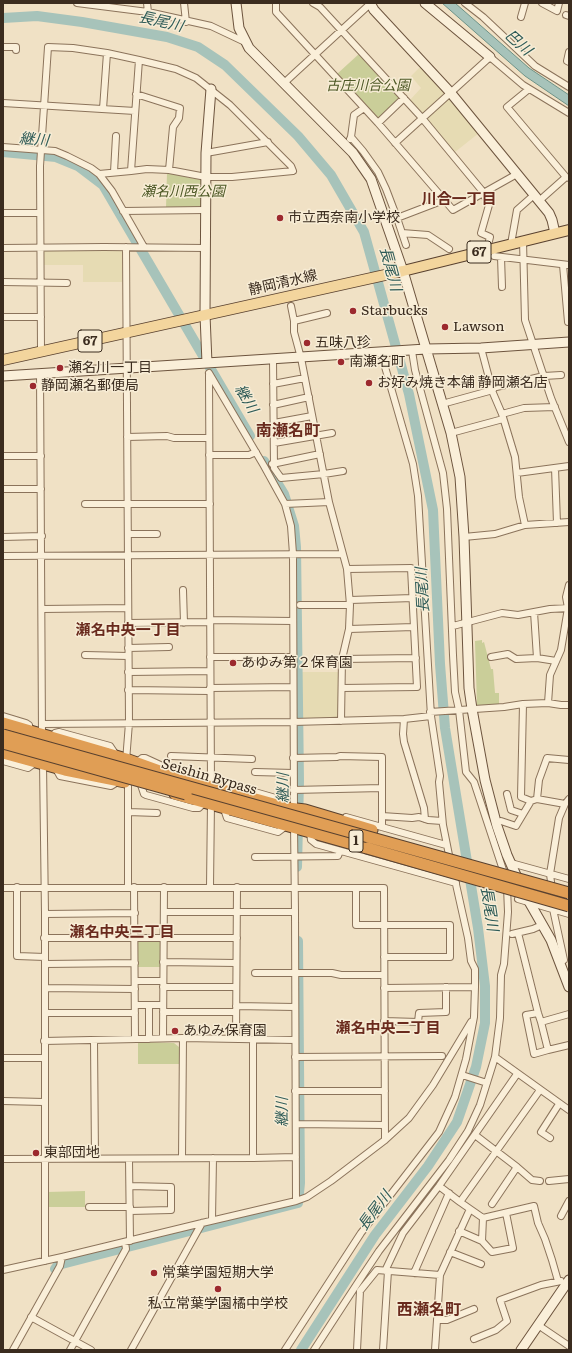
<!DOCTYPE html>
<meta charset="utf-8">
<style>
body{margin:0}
#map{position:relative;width:572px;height:1353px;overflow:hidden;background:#f0e1c5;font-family:Literata,serif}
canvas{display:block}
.frame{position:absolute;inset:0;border:4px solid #3b2c1f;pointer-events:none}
</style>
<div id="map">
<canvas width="572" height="1353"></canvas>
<div class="frame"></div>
</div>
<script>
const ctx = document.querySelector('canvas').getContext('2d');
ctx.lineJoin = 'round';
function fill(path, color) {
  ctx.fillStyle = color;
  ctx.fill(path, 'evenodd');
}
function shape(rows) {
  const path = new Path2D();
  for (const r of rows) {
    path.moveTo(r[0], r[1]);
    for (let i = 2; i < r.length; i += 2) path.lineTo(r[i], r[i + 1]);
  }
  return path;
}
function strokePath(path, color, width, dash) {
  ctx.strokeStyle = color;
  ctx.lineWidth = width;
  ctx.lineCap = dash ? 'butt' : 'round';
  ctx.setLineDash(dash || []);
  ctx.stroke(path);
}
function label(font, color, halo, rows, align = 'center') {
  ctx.font = font + ' Literata,"Noto Sans JP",serif';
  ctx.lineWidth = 3;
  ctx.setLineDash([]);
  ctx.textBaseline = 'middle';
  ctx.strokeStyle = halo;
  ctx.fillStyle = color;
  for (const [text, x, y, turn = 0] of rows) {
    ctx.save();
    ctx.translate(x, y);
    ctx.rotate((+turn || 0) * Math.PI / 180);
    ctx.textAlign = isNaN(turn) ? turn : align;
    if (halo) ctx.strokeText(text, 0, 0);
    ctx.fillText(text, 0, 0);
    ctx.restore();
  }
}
fill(shape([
 [421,66,445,93,423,113,421,113,410,100,421,88,411,76],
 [449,97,479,133,455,152,427,120,427,117],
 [43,250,122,250,122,282,83,282,83,265,43,265],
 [301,672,339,672,339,717,338,718,301,718]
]), '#e6dbb3');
fill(shape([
 [360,53,400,97,400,101,379,119,377,119,337,74],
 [167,173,201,180,201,208,166,208],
 [482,640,482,643,484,642,491,669,493,669,495,693,499,693,499,705,477,706,475,641],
 [159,940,161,943,161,967,138,967,137,942,139,941],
 [138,1042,174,1043,179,1047,179,1064,138,1064],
 [85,1191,85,1207,48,1207,47,1192]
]), '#cace99');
const water = shape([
 [442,3,455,3,529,68,569,95,569,106,525,76,442,3]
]);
fill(water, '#a7c3ba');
strokePath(water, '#6d9287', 1);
strokePath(shape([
 [3,18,37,16,82,22,167,37,198,47,225,65,298,136,331,175,364,232,409,394,433,510,440,664,445,728,478,928,485,986,485,1023,476,1067,457,1122,428,1166,375,1235,301,1350],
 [3,152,56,157,78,166,103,185,250,436],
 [264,461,284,494,294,526,296,547,299,781,297,867],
 [55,1269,58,1265,298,1203,300,1183,298,941]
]), '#a7c3ba', 10);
const street = shape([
 [77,3,148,12,211,26,247,43],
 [147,3,148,12],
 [184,3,186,22],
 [276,3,276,12,378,123,453,210,517,174],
 [313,3,320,7,422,118,484,193],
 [465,3,483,17,535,66,569,87],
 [542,3,557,11,559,3],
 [566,15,569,16],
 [521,17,525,3],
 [3,47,16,47,16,50],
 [569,52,567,61,569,62],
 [284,83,370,4],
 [529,89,507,107,566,177,569,178],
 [136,94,180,108,179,118,173,127,169,170],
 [3,103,135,111],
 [103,109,107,53],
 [378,123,404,98],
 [351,137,363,151,378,172,386,189,397,218,444,200],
 [350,139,351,137,354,115,364,108],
 [395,143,490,57,523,85,569,113],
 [3,147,55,151,67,156,91,168,99,174,112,191,144,247],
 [206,153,268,142],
 [114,172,116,136],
 [99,174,131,171],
 [483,194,489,203,489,205,481,233,490,237,489,241],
 [539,201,566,177],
 [123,211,205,210],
 [3,213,40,213],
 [397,218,406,245],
 [402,233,428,235,449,249],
 [523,241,525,320,551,398,569,442],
 [511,244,517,210,534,195],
 [126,247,129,723,126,761],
 [3,248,104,247,205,248],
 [494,256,569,265],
 [501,257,502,287],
 [563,265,568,322],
 [3,282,67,283],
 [291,306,294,321,294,332,301,358,329,502,347,569,350,605,349,629,342,659,341,721],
 [3,317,41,317],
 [294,321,327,313],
 [481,348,493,393,502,414],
 [41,351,40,166,48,47,73,48,107,53,139,60,176,69,196,78,230,105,291,166,293,171,232,177,206,177,169,170,147,169,131,171,139,60],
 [412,351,415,370,443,473,447,509,453,655,455,692,459,710,466,772,474,782,505,876],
 [381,353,413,464,418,496,431,716,440,776,439,782,443,825,450,860],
 [273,359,274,468,281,478,324,474,343,471],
 [40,373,42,736],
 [209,373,264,466,285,504,291,526,293,554,294,810],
 [209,375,211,787],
 [273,384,305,378],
 [492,388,544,376,561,375],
 [442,404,493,390],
 [273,405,309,397],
 [555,407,524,408,502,414,515,457,519,497,525,525,569,522],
 [274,423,312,416],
 [451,433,503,419],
 [127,437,167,436,174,438,209,438],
 [274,443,332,433],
 [209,455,249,455,256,452],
 [3,456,41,456],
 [272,464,320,454],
 [555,468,557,523],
 [517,473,569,466],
 [3,489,41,489],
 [85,504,210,504],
 [285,504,329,502],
 [128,534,157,534],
 [3,537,42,536],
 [464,537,495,534,525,525],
 [3,556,342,554],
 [183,590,184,623],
 [350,600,413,598],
 [300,605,350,605],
 [42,609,128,608],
 [534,612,537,658],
 [210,620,293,621],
 [128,623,210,622],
 [453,626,502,613,518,615,550,609,569,608],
 [349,629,414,627],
 [128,648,169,647],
 [85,655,128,656],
 [210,657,293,657],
 [491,657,508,654,516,659,537,658,556,661],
 [342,659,416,658],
 [128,672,210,671],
 [210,688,293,687],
 [342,688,417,687,411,568,347,569],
 [128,690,210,691],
 [548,703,550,675,561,650,568,608,566,597,569,585],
 [523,704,521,797,531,801,537,799,565,804],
 [430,712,504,707,523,704,548,703,561,705,569,705],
 [3,716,26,723,29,725,30,731],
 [404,719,403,734,404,742,424,808,425,819],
 [42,724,293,722,404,719,431,716],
 [51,737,55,733,59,732,110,746,114,752,115,756],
 [171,756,252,759],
 [293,758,337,757,340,756,382,757,382,827],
 [3,761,28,768,36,762],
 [137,762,142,758,145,758,169,769,194,776,196,777,198,783],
 [43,763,45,914,45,1261],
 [55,767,60,776,111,786,119,781],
 [255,772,293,773],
 [141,785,144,794,146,795,193,808,199,808,204,803],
 [128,786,128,887],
 [220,789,224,784,227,784,279,799,281,806],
 [293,790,382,788],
 [507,794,511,810,523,814],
 [537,799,539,780,547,758,569,760],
 [224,809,227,818,278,832,286,826],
 [128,812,157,813],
 [382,816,412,818,419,817,428,820,442,821],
 [346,817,446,845],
 [501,821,516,826,531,801],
 [294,825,295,912,296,1201],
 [310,833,311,840,316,844,456,883],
 [255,857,338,856,340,851],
 [511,863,569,879],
 [17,887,17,956,45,957],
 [134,887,135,1039],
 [210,887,211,802],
 [3,888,384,888,385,1140],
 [356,888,356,925,450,925,450,957,384,957],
 [552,890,550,874,559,818,565,804,569,799],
 [518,899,569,914],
 [552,899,553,909,564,960,560,962],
 [164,912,295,912],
 [45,914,135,913],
 [518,933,538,1013,541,1022,548,1050,534,1054,526,1015,538,1013],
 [512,934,533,929,542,925],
 [44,938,237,938],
 [163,962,236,963],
 [45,964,135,963],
 [255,973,332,973,341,975,384,975],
 [135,981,163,981],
 [163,987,236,987],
 [45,988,135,989],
 [384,988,475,987],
 [135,1005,163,1005],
 [149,1005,149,1039],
 [236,1006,295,1007],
 [163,1012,236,1012],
 [45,1013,135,1013],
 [384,1021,418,1022,419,1013,446,1012,446,987],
 [541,1022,569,1014],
 [163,1038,164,887],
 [236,1039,237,887],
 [44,1041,183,1038,295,1040],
 [94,1041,95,1158],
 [548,1050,569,1045],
 [295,1057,442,1056],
 [495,1057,569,1110],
 [3,1058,44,1058],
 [462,1075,487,1083],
 [295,1091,385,1091],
 [3,1101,44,1102],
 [296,1124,385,1125],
 [475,1135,517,1167,532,1180,540,1181],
 [550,1138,541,1132,559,1104],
 [182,1158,183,1038],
 [253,1158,296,1157],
 [3,1159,253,1158,253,1040],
 [129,1159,130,1241],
 [549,1181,569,1179],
 [439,1186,460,1202],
 [492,1204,517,1167],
 [89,1207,130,1207],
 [470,1209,483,1218,534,1206,538,1223,545,1239,552,1260,558,1281],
 [130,1211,171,1210,171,1187,130,1186],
 [561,1216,569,1201],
 [483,1218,482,1241,492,1252,513,1248,506,1213],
 [212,1220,213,1158],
 [459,1231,482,1241],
 [450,1252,481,1264],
 [3,1270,62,1257,202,1223,296,1201,307,1197,331,1181,385,1140,409,1118,433,1085,471,1022],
 [385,1271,403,1233,439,1186,517,1074],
 [414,1273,449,1193],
 [31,1317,91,1350],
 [437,1320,447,1320,474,1309],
 [538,1325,569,1346],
 [474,1339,496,1330,507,1321,500,1300,541,1285,561,1281],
 [13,1350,60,1266,62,1257],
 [70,1350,126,1249,125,1242],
 [131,1350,202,1223],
 [285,1350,361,1233,439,1132,455,1097,466,1059,474,1017,475,987,475,969,471,961,468,938,453,871],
 [314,1350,357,1284,379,1251,449,1160,468,1131,480,1105,495,1057,500,1018,501,975,504,964,508,912,507,887],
 [357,1350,360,1291,377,1270,440,1275],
 [383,1350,388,1271],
 [435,1350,440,1275,470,1209,460,1202,540,1090]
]);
const secondary = shape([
 [236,3,239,28,249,48,353,153,371,179,403,271,451,433,460,477,464,537,469,688,472,709,485,780,497,826,507,855,523,891,551,940,569,987],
 [370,3,374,10,450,92,549,213,552,220,555,233],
 [425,3,490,57],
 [207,363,205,315,206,153,211,89],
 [3,376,426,349,481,348,569,342],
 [521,1350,569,1280]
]);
const primary = shape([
 [3,360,403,271,569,230]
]);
const highway = shape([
 [3,723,126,759,176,777,288,808,305,810,372,830],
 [3,753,65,770,125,782],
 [175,794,367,848]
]);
strokePath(street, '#8b735b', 8);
strokePath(secondary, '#6d543e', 11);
strokePath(primary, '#59412f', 12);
strokePath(highway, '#59412f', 13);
strokePath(street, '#faefd9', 6);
strokePath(secondary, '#faefd9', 9);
strokePath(primary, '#f3d59d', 10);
strokePath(highway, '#e09e55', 11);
const highwayBridge = shape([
 [3,735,569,893],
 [3,743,186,794],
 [367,848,569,906]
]);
strokePath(highwayBridge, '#59412f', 13, []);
strokePath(highwayBridge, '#e09e55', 11);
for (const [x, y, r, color] of [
 [280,218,4,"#9c292e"],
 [353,311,4,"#9c292e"],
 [445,327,4,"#9c292e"],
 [307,343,4,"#9c292e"],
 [341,362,4,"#9c292e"],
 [60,368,4,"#9c292e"],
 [369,383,4,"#9c292e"],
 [33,386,4,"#9c292e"],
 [233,663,4,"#9c292e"],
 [175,1031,4,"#9c292e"],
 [36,1153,4,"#9c292e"],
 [154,1273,4,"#9c292e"],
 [218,1289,4,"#9c292e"]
]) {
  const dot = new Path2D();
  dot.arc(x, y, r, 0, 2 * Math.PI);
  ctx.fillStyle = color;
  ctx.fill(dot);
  strokePath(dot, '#f7ecd5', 1.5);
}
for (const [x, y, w] of [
 [479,252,24],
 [90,341,24],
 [356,841,14]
]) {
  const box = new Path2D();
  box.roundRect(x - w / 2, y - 11, w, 22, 3);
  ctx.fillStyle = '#f7ecd5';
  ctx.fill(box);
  strokePath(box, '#3b2c1f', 1);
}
label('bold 13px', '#3b2c1f', null, [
 ["67",479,252],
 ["67",90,341],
 ["1",356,841]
]);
label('italic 14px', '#4d5825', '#f7ecd5', [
 ["古庄川合公園",368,86],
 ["瀬名川西公園",183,192]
]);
label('14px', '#3b2c1f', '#f7ecd5', [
 ["市立西奈南小学校",288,218],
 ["Starbucks",361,311],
 ["Lawson",453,327],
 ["五味八珍",315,343],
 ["南瀬名町",349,362],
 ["瀬名川一丁目",68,368],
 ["お好み焼き本舗 静岡瀬名店",377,383],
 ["静岡瀬名郵便局",41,386],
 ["あゆみ第２保育園",241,663],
 ["あゆみ保育園",183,1031],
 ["東部団地",44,1153],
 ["常葉学園短期大学",162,1273],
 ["私立常葉学園橘中学校",218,1304,"center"]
], 'left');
label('14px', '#3b2c1f', '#f7ecd5', [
 ["静岡清水線",283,283,-13],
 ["Seishin Bypass",209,777,16]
]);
label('italic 15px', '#2e5b57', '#f7ecd5', [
 ["長尾川",161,22,13],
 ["巴川",518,43,42],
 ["継川",34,140,5],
 ["長尾川",390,269,75],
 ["継川",246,399,60],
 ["長尾川",423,590,-93],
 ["継川",284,788,-90],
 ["長尾川",489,909,81],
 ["継川",283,1112,-90],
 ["長尾川",375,1211,-53]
]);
label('bold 15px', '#692a1d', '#f7ecd5', [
 ["川合一丁目",459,200],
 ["瀬名中央一丁目",128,631],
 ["瀬名中央三丁目",122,933],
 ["瀬名中央二丁目",388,1029]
]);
label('bold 16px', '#692a1d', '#f7ecd5', [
 ["南瀬名町",288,431],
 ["西瀬名町",429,1310]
]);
</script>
